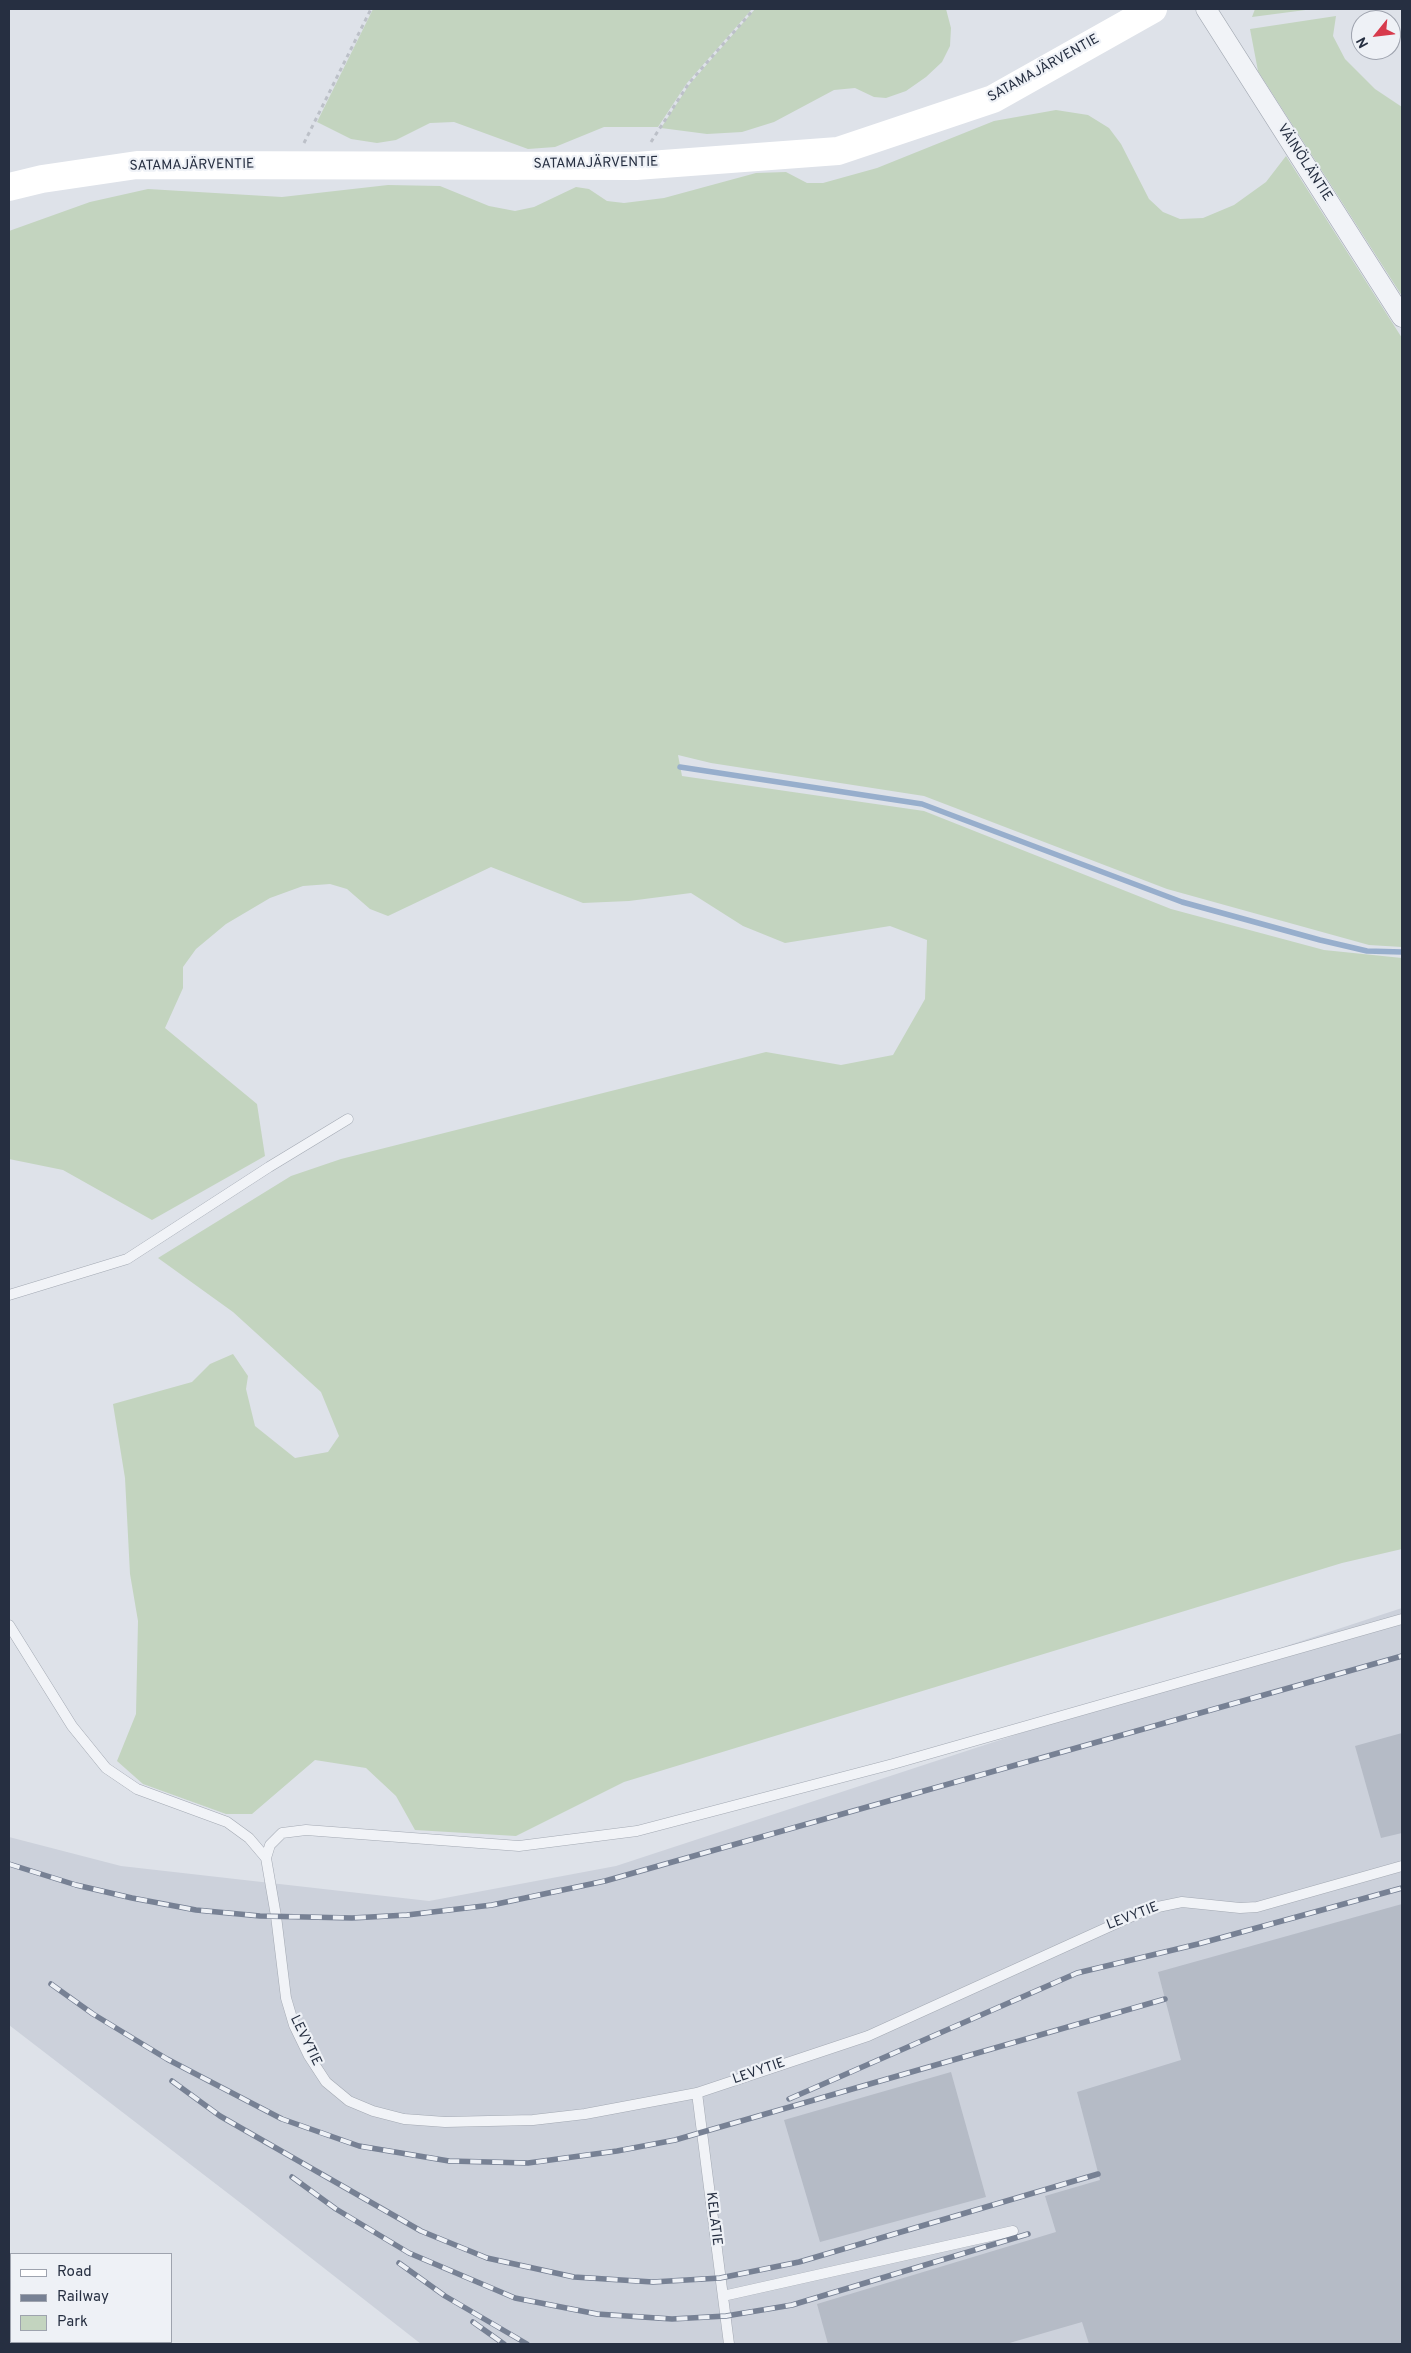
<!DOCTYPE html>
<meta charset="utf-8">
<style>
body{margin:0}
#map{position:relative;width:1411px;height:2353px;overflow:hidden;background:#dee2e9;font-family:Overpass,sans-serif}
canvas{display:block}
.frame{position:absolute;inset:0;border:10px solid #262f41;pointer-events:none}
.legend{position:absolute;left:10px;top:2253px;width:162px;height:90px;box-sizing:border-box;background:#eef1f6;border:1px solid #9ea3ae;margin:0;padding:6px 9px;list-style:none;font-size:15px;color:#262f41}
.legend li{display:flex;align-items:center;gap:10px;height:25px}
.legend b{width:25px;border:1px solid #9ea3ae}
.north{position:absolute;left:1351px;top:10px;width:50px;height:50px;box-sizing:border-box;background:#eef1f6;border:1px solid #9ea3ae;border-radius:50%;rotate:241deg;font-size:14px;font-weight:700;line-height:20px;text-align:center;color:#262f41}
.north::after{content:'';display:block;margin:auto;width:18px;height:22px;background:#d73a4c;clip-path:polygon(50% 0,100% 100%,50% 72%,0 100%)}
</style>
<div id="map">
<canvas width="1411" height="2353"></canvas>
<div class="frame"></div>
<ul class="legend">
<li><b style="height:6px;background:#fff"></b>Road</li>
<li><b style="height:6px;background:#778194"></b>Railway</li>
<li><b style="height:14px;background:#c3d4bf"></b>Park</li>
</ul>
<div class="north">N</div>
</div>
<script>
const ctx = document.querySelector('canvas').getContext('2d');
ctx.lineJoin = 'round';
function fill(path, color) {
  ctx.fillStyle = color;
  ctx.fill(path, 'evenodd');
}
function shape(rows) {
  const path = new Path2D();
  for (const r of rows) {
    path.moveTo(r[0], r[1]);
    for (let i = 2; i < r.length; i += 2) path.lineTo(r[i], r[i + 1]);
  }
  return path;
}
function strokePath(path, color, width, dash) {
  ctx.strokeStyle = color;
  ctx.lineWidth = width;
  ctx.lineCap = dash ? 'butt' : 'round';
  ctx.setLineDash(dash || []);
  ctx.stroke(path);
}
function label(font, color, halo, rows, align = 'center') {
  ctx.font = font + ' Overpass,sans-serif';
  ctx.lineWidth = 4.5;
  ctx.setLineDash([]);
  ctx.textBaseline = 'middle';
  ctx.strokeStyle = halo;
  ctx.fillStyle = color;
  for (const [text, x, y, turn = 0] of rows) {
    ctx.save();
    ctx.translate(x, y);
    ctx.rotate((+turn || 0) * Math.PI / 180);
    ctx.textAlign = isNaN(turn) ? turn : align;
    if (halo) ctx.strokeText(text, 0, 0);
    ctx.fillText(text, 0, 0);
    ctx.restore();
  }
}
fill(shape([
 [1402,1608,1402,2344,421,2344,251,2211,9,2025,9,1837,121,1866,429,1901,616,1866]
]), '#ccd1db');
fill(shape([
 [373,9,752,9,687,83,658,127,604,127,555,147,528,149,454,122,430,123,396,140,377,143,351,139,317,122],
 [755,9,946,9,951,28,950,46,942,62,926,77,906,91,886,98,874,97,855,88,834,90,774,122,742,132,707,134,661,128,689,85],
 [1255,9,1313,9,1252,17],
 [1336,16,1333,36,1345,59,1375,89,1402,107,1402,296,1258,71,1250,29],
 [1056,110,1088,115,1109,128,1121,144,1149,199,1163,212,1180,219,1203,218,1234,205,1266,182,1286,156,1402,338,1402,947,1369,945,1167,889,924,796,711,763,678,755,682,776,924,811,1171,909,1324,950,1402,958,1402,1549,1342,1563,624,1782,516,1836,415,1830,396,1796,366,1768,315,1760,252,1814,226,1814,143,1784,117,1761,136,1714,138,1621,130,1574,125,1478,113,1404,192,1382,210,1364,233,1354,248,1376,246,1389,255,1426,295,1458,328,1452,339,1436,321,1392,233,1312,158,1258,291,1176,341,1159,766,1052,841,1065,893,1055,925,999,927,940,890,926,785,943,743,926,691,893,629,901,583,903,491,867,388,916,370,909,347,889,330,884,303,886,270,898,226,924,196,949,183,967,183,988,165,1028,257,1104,265,1156,152,1220,63,1170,9,1159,9,231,90,202,148,189,282,197,388,185,440,186,489,206,515,211,534,207,576,187,589,189,607,201,624,203,664,198,756,173,786,172,807,183,823,183,877,168,994,121]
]), '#c3d4bf');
strokePath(shape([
 [680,767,922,804,1182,902,1320,940,1367,951,1402,952]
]), '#97aecc', 5.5);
fill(shape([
 [1402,1733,1402,1833,1381,1838,1355,1746],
 [1402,1904,1402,2344,1089,2344,1082,2322,1006,2344,828,2344,817,2304,1056,2232,1045,2196,1100,2180,1077,2092,1181,2060,1158,1972],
 [951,2072,986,2197,820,2242,784,2120]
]), '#b5bbc6');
const lane = shape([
 [9,1295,127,1259,269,1167,348,1119],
 [1402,1619,893,1764,637,1831,519,1846,306,1830,282,1833,270,1845,266,1858,276,1916,286,1998,294,2025,309,2056,326,2082,349,2101,373,2111,404,2119,445,2122,533,2120,585,2114,697,2093,868,2036,1148,1909,1182,1902,1240,1908,1257,1907,1402,1866],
 [9,1625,72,1726,106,1768,137,1789,227,1822,249,1838,266,1858],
 [697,2093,729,2344],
 [723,2296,1013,2231]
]);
const street = shape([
 [1206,9,1402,317]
]);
strokePath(lane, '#a3a9b3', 11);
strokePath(street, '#a3a9b3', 21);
strokePath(shape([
 [651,142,689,83,754,9],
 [304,143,371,9]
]), '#bcc0c8', 3, [4, 4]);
strokePath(lane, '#f1f3f7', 10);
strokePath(street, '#f1f3f7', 20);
strokePath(shape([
 [9,187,42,179,137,165,636,166,838,151,993,99,1153,9]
]), '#fff', 28);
const rail = shape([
 [9,1864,76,1885,132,1898,196,1910,260,1916,352,1918,407,1915,492,1905,605,1881,1402,1656],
 [51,1984,93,2014,167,2059,282,2119,359,2146,449,2161,528,2163,617,2151,675,2140,1165,1999],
 [172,2081,220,2116,421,2231,487,2258,574,2277,653,2282,720,2278,799,2262,1098,2174],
 [789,2099,1077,1973,1198,1944,1402,1888],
 [292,2177,336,2209,409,2253,515,2298,597,2314,672,2319,726,2316,792,2305,1028,2234],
 [399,2263,445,2296,527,2344],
 [473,2322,504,2344]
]);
strokePath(rail, '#778194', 5.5);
strokePath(rail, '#eef1f6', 4, [11]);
label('14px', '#262f41', '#eef1f6', [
 ["SATAMAJÄRVENTIE",1044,69,-29],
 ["VÄINÖLÄNTIE",1304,163,57],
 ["SATAMAJÄRVENTIE",596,164,-1],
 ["SATAMAJÄRVENTIE",192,166,-1],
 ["LEVYTIE",1133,1917,-21],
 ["LEVYTIE",305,2041,64],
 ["LEVYTIE",759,2072,-19],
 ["KELATIE",713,2219,83]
]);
</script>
